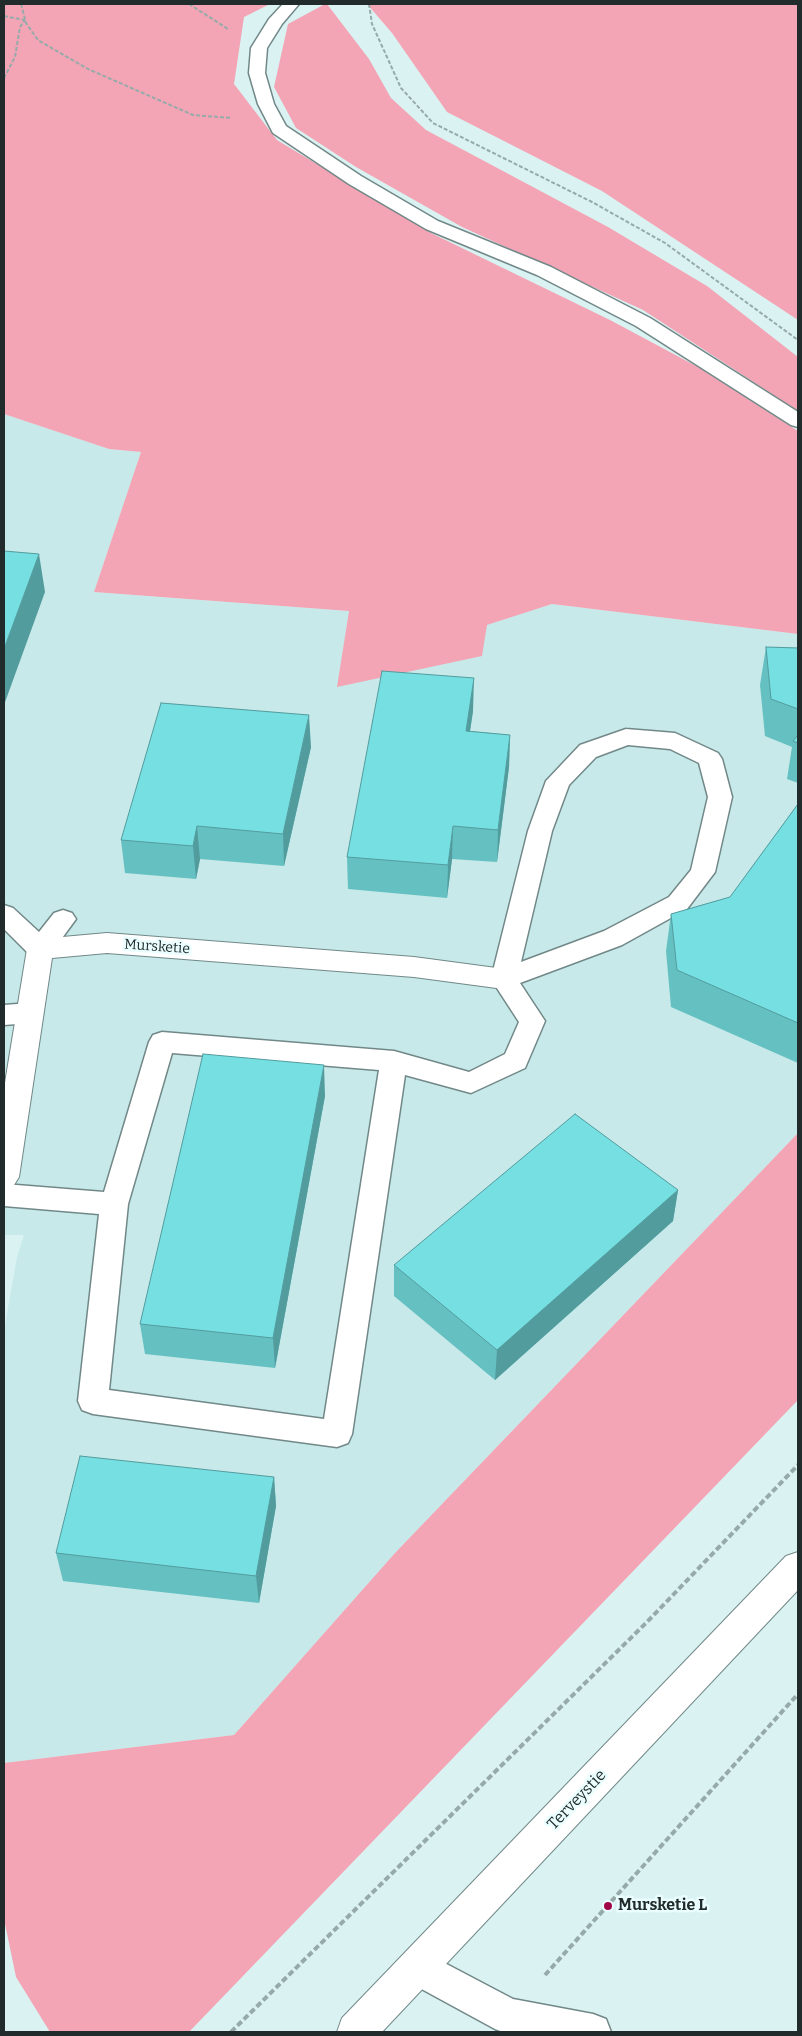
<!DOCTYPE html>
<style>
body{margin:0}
#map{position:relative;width:802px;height:2036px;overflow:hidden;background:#daf2f2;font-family:Bitter,serif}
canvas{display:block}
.frame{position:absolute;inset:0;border:5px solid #212b2b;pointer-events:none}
</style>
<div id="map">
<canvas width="802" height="2036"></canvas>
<div class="frame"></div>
</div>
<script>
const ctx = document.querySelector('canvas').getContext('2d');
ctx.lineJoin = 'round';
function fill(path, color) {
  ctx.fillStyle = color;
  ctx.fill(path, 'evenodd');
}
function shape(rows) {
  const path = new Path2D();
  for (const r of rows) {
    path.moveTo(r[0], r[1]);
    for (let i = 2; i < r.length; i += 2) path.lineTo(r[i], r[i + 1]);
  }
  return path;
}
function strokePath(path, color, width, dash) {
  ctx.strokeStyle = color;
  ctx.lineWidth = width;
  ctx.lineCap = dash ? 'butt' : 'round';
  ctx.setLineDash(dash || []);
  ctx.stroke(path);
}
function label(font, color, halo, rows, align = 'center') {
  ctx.font = font + ' Bitter,serif';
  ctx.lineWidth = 5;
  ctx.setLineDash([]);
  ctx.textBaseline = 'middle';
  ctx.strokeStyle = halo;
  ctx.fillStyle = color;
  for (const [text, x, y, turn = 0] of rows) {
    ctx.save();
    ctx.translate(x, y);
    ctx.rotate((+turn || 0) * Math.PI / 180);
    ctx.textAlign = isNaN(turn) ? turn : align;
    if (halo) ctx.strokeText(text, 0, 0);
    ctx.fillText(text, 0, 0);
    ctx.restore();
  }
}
fill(shape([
 [4,414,109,449,141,452,94,592,349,611,338,687,487,625,552,604,798,634,798,1133,395,1553,234,1735,4,1763,4,1331,17,1257,24,1235,4,1235]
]), '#c7e9e9');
fill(shape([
 [4,4,270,4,244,17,234,84,277,140,431,233,610,320,698,367,798,431,798,634,552,604,487,625,482,656,337,687,349,611,94,592,141,452,109,449,4,414],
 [325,4,327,4,369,59,391,98,426,130,608,227,707,286,798,357,798,411,643,310,462,227,356,167,296,128,274,87,288,24],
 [367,4,798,4,798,320,602,191,447,112,392,33],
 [798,1133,798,1400,189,2032,50,2032,16,1977,4,1919,4,1763,234,1735,395,1553]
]), '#f3a5b5');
const service = shape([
 [283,4,299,4,282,24,267,48,265,73,274,104,286,126,361,176,438,221,551,267,650,318,798,412,798,427,791,425,636,326,537,275,426,229,349,184,273,133,258,104,249,73,251,48,269,19,283,4],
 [626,729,675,733,718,753,722,759,732,797,715,872,687,909,622,945,520,983,545,1021,525,1068,471,1093,405,1075,352,1434,348,1443,337,1447,93,1414,82,1410,78,1401,99,1214,4,1206,4,1184,104,1192,149,1042,153,1035,162,1032,394,1051,469,1072,505,1054,519,1022,491,979,528,831,546,781,580,745,626,729],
 [628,745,670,749,699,763,708,797,691,870,669,897,604,931,521,962,552,831,569,785,596,757,628,745],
 [172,1053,379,1070,324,1419,109,1390,128,1204,172,1053],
 [4,905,13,908,39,932,54,913,63,910,72,913,76,919,49,956,40,958,31,956,4,929,4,905],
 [30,1003,39,1006,43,1013,39,1020,30,1023,4,1025,4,1005,30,1003],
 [418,1949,513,1999,593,2014,606,2019,611,2032,503,2032,495,2029,405,1980,400,1967,405,1954,418,1949]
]);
const minor = shape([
 [107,933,414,957,504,969,514,972,518,979,514,986,504,989,414,977,107,953,52,958,19,1177,14,1185,4,1189,4,1089,27,949,31,942,40,939,107,933]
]);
const secondary = shape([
 [798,1552,798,1590,382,2032,337,2032,342,2018,786,1556,798,1552]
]);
strokePath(service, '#728888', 3);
strokePath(minor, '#728888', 2);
strokePath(secondary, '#728888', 2);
strokePath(shape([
 [21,4,26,23,38,40,88,69,193,115,232,118],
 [189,4,228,29],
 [369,4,372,24,401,88,433,123,592,202,665,243,798,340],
 [4,16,24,20],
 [4,78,15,57,20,27,25,20]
]), '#97aaaa', 2, [4, 2]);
strokePath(shape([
 [545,1975,798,1694],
 [231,2032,646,1623,798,1465]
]), '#97aaaa', 4, [6, 3]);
fill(service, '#fff');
fill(minor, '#fff');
fill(secondary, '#fff');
fill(shape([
 [766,647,798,648,798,783,787,779,792,747,765,736,760,685],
 [473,711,470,731,510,735,509,767,497,862,452,859,447,898,348,889,347,857],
 [311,747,284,866,200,859,196,879,125,873,121,840],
 [798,804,798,1063,671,1007,666,951,671,914,730,897],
 [325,1096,275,1368,145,1354,140,1324],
 [678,1190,673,1221,495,1380,394,1296,394,1265],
 [274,1477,276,1506,259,1603,63,1581,56,1553]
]), '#65c0c2');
fill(shape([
 [39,554,45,592,4,705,4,649],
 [474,678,473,711,465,764,466,731],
 [309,715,311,747,284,866,283,834],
 [510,735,509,767,497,862,498,830],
 [197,826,200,859,196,879,193,846],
 [453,826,452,859,447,898,448,865],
 [324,1065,325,1096,275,1368,273,1338],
 [678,1190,673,1221,495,1380,497,1350],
 [274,1477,276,1506,259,1603,256,1576]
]), '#539c9e');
const building = shape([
 [4,551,39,554,4,649,4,551],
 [766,647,798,648,798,709,771,699,766,647],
 [382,671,474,678,466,731,510,735,498,830,453,826,448,865,347,857,382,671],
 [161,703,309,715,283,834,197,826,193,846,121,840,161,703],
 [798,735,798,743,793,741,798,735],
 [798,804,798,1023,677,970,671,914,730,897,798,804],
 [203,1054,324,1065,273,1338,140,1324,203,1054],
 [575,1114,678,1190,497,1350,394,1265,575,1114],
 [80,1456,274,1477,256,1576,56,1553,80,1456]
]);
fill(building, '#76dfe2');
strokePath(building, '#539c9e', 1);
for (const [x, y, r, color] of [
 [608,1906,5,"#a10748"]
]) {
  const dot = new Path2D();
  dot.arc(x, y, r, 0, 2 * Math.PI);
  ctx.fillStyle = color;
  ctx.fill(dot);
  strokePath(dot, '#ebfeff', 2);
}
label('14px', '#212b2b', '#ebfeff', [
 ["Mursketie",157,947,4]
]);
label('16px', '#212b2b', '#ebfeff', [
 ["Terveystie",577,1800,-46]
]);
label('bold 16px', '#212b2b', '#ebfeff', [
 ["Mursketie L",618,1906]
], 'left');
</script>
